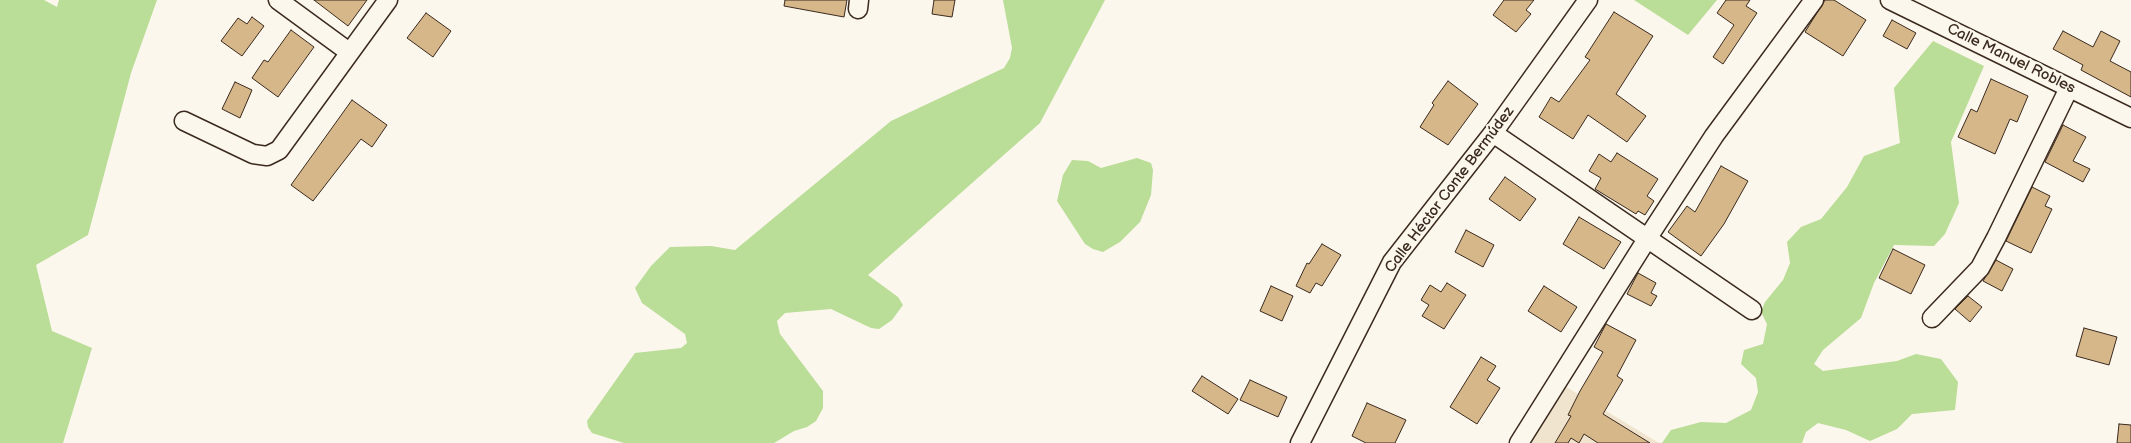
<!DOCTYPE html>
<meta charset="utf-8">
<style>
body{margin:0}
canvas{display:block;background:#fbf7ec}
</style>
<canvas width="2131" height="443"></canvas>
<script>
const ctx = document.querySelector('canvas').getContext('2d');
ctx.lineJoin = 'round';
function fill(path, color) {
  ctx.fillStyle = color;
  ctx.fill(path, 'evenodd');
}
function shape(rows) {
  const path = new Path2D();
  for (const r of rows) {
    path.moveTo(r[0], r[1]);
    for (let i = 2; i < r.length; i += 2) path.lineTo(r[i], r[i + 1]);
  }
  return path;
}
function strokePath(path, color, width, dash) {
  ctx.strokeStyle = color;
  ctx.lineWidth = width;
  ctx.lineCap = dash ? 'butt' : 'round';
  ctx.setLineDash(dash || []);
  ctx.stroke(path);
}
function label(font, color, halo, rows, align = 'center') {
  ctx.font = font + ' "Balsamiq Sans",sans-serif';
  ctx.lineWidth = 4.5;
  ctx.setLineDash([]);
  ctx.textBaseline = 'middle';
  ctx.strokeStyle = halo;
  ctx.fillStyle = color;
  for (const [text, x, y, turn = 0] of rows) {
    ctx.save();
    ctx.translate(x, y);
    ctx.rotate((+turn || 0) * Math.PI / 180);
    ctx.textAlign = isNaN(turn) ? turn : align;
    if (halo) ctx.strokeText(text, 0, 0);
    ctx.fillText(text, 0, 0);
    ctx.restore();
  }
}
fill(shape([
 [1563,385,1659,443,1528,443]
]), '#f0e4cf');
fill(shape([
 [0,0,44,0,57,7,59,0,157,0,131,73,88,235,36,265,52,331,92,348,63,443,0,443],
 [1003,0,1105,0,1040,123,868,275,898,297,903,305,892,320,879,329,871,328,831,309,785,313,777,321,780,334,823,391,823,408,816,421,807,427,794,431,774,443,624,443,592,433,588,427,587,421,635,353,681,348,687,343,685,334,642,303,635,288,651,266,670,247,711,246,735,250,891,121,1004,68,1010,58,1012,48],
 [1634,0,1717,0,1688,35],
 [1933,41,1984,66,1951,142,1959,203,1945,234,1934,246,1894,245,1874,283,1861,318,1823,350,1814,364,1823,371,1897,361,1916,354,1941,359,1958,382,1955,410,1912,414,1897,429,1870,441,1846,430,1818,423,1806,432,1802,443,1662,443,1671,430,1701,422,1726,423,1751,410,1758,392,1756,378,1741,364,1744,350,1763,344,1767,324,1761,312,1765,302,1783,280,1790,263,1787,242,1801,227,1821,219,1847,187,1864,156,1900,143,1894,88],
 [1137,158,1151,163,1153,170,1151,195,1140,222,1120,242,1103,252,1093,249,1085,244,1057,201,1063,175,1072,160,1088,161,1101,168]
]), '#badd97');
const building = shape([
 [314,0,367,0,348,26,314,0],
 [785,0,847,0,844,17,784,6,785,0],
 [934,0,955,0,952,17,932,14,934,0],
 [1504,0,1534,0,1526,10,1531,14,1516,32,1493,15,1504,0],
 [1726,0,1750,0,1746,6,1757,13,1723,64,1713,57,1734,25,1717,13,1726,0],
 [1825,0,1834,0,1866,20,1843,56,1805,32,1825,0],
 [1614,12,1653,36,1616,94,1646,116,1627,142,1588,115,1573,139,1539,117,1551,97,1559,102,1590,60,1585,57,1614,12],
 [426,13,451,31,433,57,407,38,426,13],
 [252,17,264,26,242,56,221,41,238,18,247,24,252,17],
 [1892,20,1916,33,1907,49,1883,36,1892,20],
 [291,30,314,47,278,97,252,78,264,60,268,62,291,30],
 [2063,31,2093,47,2101,31,2120,41,2110,61,2131,72,2131,97,2081,70,2083,65,2053,49,2063,31],
 [1991,79,2028,96,2017,122,2010,119,1995,154,1958,137,1971,109,1977,112,1991,79],
 [1448,81,1478,104,1448,145,1420,127,1434,105,1432,103,1448,81],
 [235,82,252,90,240,118,222,109,235,82],
 [352,100,387,125,372,147,361,139,313,201,291,185,352,100],
 [2063,125,2086,137,2073,161,2090,169,2083,182,2045,162,2063,125],
 [1617,153,1658,179,1647,196,1654,201,1645,215,1638,211,1636,214,1595,189,1601,178,1589,171,1599,154,1611,162,1617,153],
 [1721,166,1748,181,1724,224,1701,256,1668,232,1687,206,1695,212,1721,166],
 [1505,177,1536,199,1520,221,1489,199,1505,177],
 [2032,187,2050,196,2045,206,2052,209,2031,253,2006,241,2032,187],
 [1579,217,1621,242,1604,269,1563,244,1579,217],
 [1466,230,1494,245,1483,267,1455,252,1466,230],
 [1322,244,1341,255,1322,286,1316,283,1310,293,1296,286,1307,263,1309,264,1322,244],
 [1893,249,1925,265,1911,294,1879,278,1893,249],
 [1996,260,2013,269,2002,291,1983,281,1996,260],
 [1638,273,1656,283,1651,293,1657,296,1651,306,1627,294,1638,273],
 [1447,283,1466,295,1444,329,1422,316,1429,305,1421,300,1430,285,1441,292,1447,283],
 [1271,286,1293,296,1282,321,1260,311,1271,286],
 [1544,286,1577,307,1561,332,1528,311,1544,286],
 [1968,296,1982,307,1970,322,1955,309,1968,296],
 [1606,324,1636,340,1617,376,1623,380,1603,414,1650,443,1598,443,1584,434,1579,443,1571,438,1568,443,1555,443,1571,416,1568,415,1580,391,1603,352,1594,347,1606,324],
 [2084,328,2117,337,2109,365,2076,356,2084,328],
 [1481,357,1496,366,1487,380,1500,388,1477,424,1450,407,1481,357],
 [1202,376,1238,399,1228,414,1192,391,1202,376],
 [1250,380,1287,397,1278,417,1240,400,1250,380],
 [1367,403,1406,420,1395,443,1366,443,1352,436,1367,403],
 [2119,424,2131,425,2131,443,2117,443,2119,424]
]);
fill(building, '#d6b78a');
strokePath(building, '#3b2a1e', 1);
const minor = shape([
 [278,0,349,52],
 [1890,0,2131,118],
 [858,9,859,0],
 [184,121,253,154,267,156,279,150,388,0],
 [1493,133,1752,310],
 [1932,318,1980,268,1996,238,2069,88],
 [1300,443,1392,262,1493,133,1588,0],
 [1519,443,1647,239,1714,136,1814,0]
]);
strokePath(minor, '#3b2a1e', 21);
strokePath(minor, '#fbf7ec', 18);
label('15px', '#3b2a1e', '#fbf7ec', [
 ["Calle Manuel Robles",2011,59,26],
 ["Calle Héctor Conte Bermúdez",1450,190,-53]
]);
</script>
